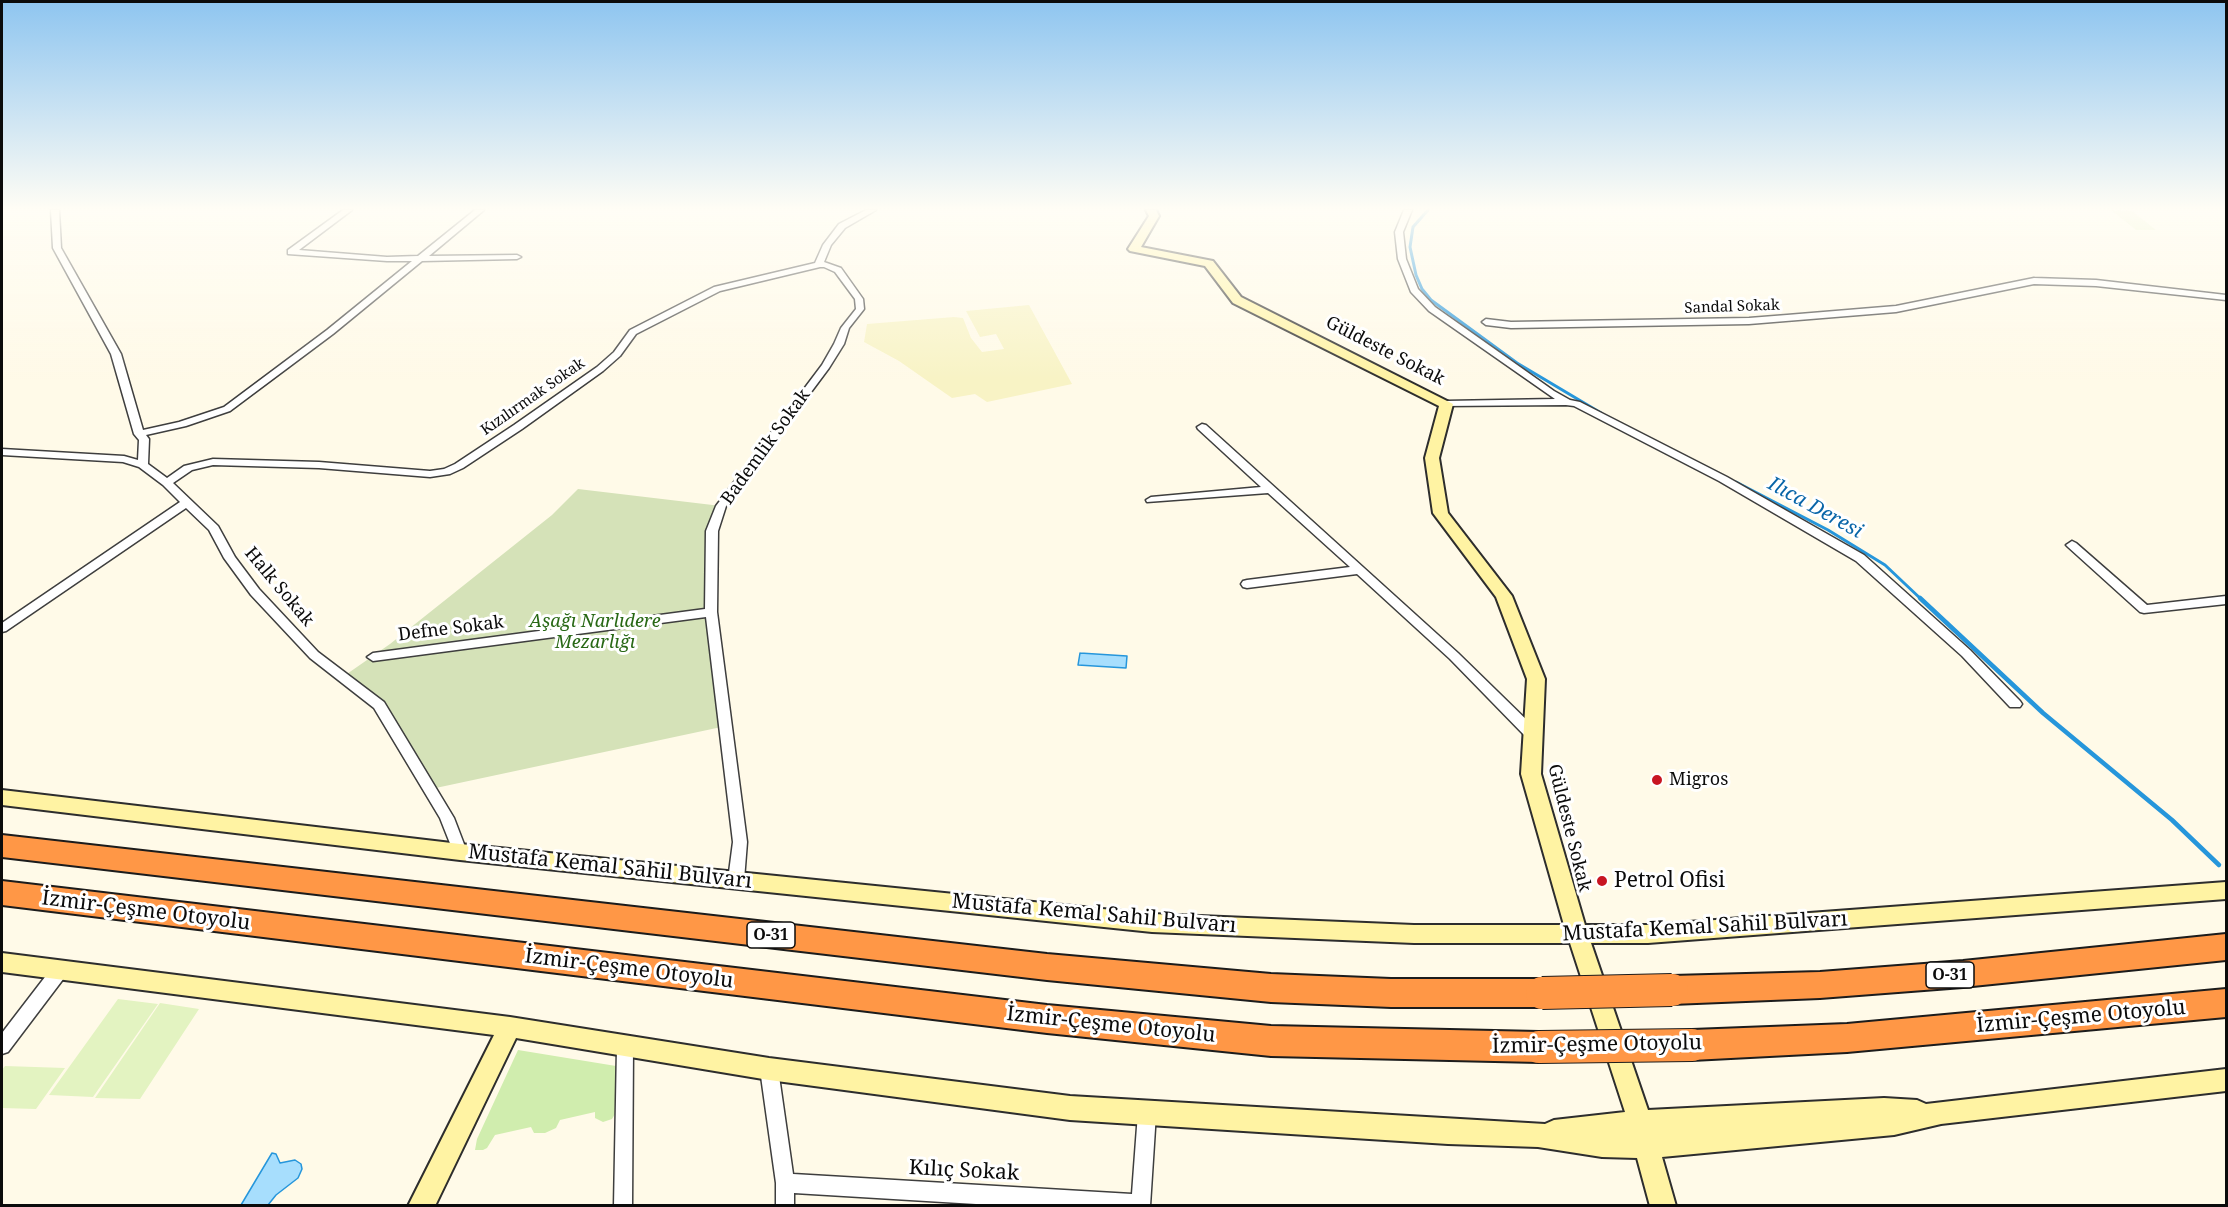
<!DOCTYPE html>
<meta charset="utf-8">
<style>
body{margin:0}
#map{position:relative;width:2228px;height:1207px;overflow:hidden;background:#fffae8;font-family:"Noto Serif",serif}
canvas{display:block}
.frame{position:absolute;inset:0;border:3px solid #0b0b0b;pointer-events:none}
</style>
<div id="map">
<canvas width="2228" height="1207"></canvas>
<div class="frame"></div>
</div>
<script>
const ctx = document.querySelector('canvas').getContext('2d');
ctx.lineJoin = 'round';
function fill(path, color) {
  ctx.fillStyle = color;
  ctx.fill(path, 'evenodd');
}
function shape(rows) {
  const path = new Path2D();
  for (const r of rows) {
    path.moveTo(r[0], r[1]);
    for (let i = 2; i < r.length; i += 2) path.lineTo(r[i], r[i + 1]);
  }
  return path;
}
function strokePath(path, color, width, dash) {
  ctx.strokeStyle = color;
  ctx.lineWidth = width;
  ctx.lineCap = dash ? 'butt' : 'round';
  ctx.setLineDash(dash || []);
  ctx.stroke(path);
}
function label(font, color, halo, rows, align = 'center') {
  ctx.font = font + ' "Noto Serif",serif';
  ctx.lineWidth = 6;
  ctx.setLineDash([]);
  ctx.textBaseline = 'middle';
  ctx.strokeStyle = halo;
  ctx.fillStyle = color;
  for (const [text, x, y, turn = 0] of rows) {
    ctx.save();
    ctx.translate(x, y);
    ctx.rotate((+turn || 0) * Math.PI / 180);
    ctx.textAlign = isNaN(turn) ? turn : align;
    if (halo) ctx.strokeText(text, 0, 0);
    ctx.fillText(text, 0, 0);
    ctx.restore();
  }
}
fill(shape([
 [1029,305,1072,384,987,402,975,394,952,398,899,361,864,342,867,324,954,317,963,318,971,338,982,352,1004,349,996,334,980,337,966,311]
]), '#f8f3c5');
fill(shape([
 [518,1050,616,1066,615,1114,612,1119,603,1122,595,1118,595,1112,560,1120,556,1128,545,1133,534,1133,531,1127,495,1135,487,1148,483,1150,475,1150,477,1139]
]), '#d0edae');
fill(shape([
 [578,489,721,506,710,574,726,726,431,789,379,705,344,676,390,644,552,515]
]), '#d5e2b8');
fill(shape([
 [2111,210,2132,211,2156,230,2136,230],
 [118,999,158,1004,93,1097,49,1095],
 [160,1003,199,1009,140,1099,95,1098],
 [5,1066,65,1068,36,1109,2,1108,2,1070]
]), '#e3f3c1');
const water = shape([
 [1080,653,1127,656,1126,668,1078,665,1080,653],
 [272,1153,276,1154,280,1163,295,1160,301,1164,302,1169,298,1178,276,1195,268,1205,241,1205,272,1153]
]);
fill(water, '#a7defd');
strokePath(water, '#2696db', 1.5);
strokePath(shape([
 [1428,210,1413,227,1410,247,1416,275,1422,289,1431,300,1517,363,1601,413],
 [1736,482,1828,530,1885,565,1922,600]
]), '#2696db', 3);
strokePath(shape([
 [1920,598,2043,713,2172,820,2219,865]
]), '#2696db', 4.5);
const street = shape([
 [51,210,59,210,61,248,121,354,143,430,179,422,224,407,327,330,412,261,387,261,288,254,288,250,343,210,352,210,299,250,387,257,418,256,475,210,484,210,429,256,517,255,521,257,517,259,422,261,333,334,230,411,186,426,146,435,149,439,148,464,167,478,184,466,213,459,319,462,430,471,444,469,455,464,514,425,597,367,614,352,630,330,714,287,815,263,823,245,839,224,866,210,876,210,845,228,831,245,824,262,841,268,863,299,864,309,849,328,844,344,829,368,726,506,718,531,717,612,747,842,744,880,741,884,736,886,731,884,728,880,733,842,706,617,373,661,367,657,373,653,705,609,706,531,716,506,822,365,834,344,841,328,856,309,855,299,835,272,824,267,820,267,720,291,636,334,620,356,603,371,522,429,463,468,450,474,430,477,319,468,213,465,192,470,173,483,218,526,235,557,259,589,318,652,384,702,454,818,467,852,465,856,460,858,455,856,440,818,374,708,310,658,251,595,224,558,209,530,186,508,6,631,2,632,2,623,180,502,163,485,139,467,123,462,2,455,2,449,124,456,138,460,139,440,134,434,111,354,53,248,51,210],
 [1404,210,1412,210,1403,232,1406,259,1418,289,1435,307,1554,391,1570,400,1580,402,1727,477,1864,555,1970,650,2020,701,2022,704,2020,707,2010,707,1962,656,1856,561,1719,481,1574,406,1566,405,1443,406,1443,402,1446,401,1555,399,1429,311,1411,292,1398,259,1395,232,1404,210],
 [2034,278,2096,280,2226,295,2226,300,2096,286,2034,284,1896,312,1749,324,1511,328,1486,325,1482,322,1486,319,1511,322,1749,318,1787,315,1896,306,2034,278],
 [1202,424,1206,425,1458,653,1538,731,1540,735,1538,739,1528,739,1450,659,1357,574,1247,588,1243,587,1241,584,1243,581,1247,580,1350,567,1268,493,1147,502,1146,500,1151,497,1261,487,1198,429,1197,427,1202,424],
 [2072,541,2076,543,2147,605,2226,596,2226,604,2144,613,2140,612,2068,547,2066,545,2072,541],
 [61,962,67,964,69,969,67,974,8,1052,2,1054,2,1033,55,964,61,962],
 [625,1039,631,1041,633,1047,632,1206,614,1206,617,1047,619,1041,625,1039],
 [769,1061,775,1063,778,1069,793,1174,1132,1194,1138,1113,1141,1107,1147,1104,1153,1107,1156,1113,1150,1206,1009,1206,794,1193,794,1206,776,1206,776,1183,760,1069,763,1063,769,1061]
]);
const secondary = shape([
 [1146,210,1156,210,1159,216,1141,247,1213,261,1241,297,1453,404,1439,458,1448,513,1512,596,1545,679,1541,774,1585,925,1648,925,2226,882,2226,899,1648,943,1591,943,1648,1110,1884,1098,1917,1100,1926,1104,2226,1069,2226,1091,1941,1124,1894,1135,1662,1157,1676,1206,1650,1206,1637,1158,1602,1157,1538,1147,1448,1144,1070,1120,769,1080,516,1038,435,1206,408,1206,494,1035,2,972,2,953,510,1017,769,1058,1070,1096,1545,1124,1554,1120,1625,1112,1570,943,1414,943,1152,932,460,860,2,805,2,790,460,844,1152,914,1414,925,1564,925,1521,774,1527,679,1496,597,1433,513,1425,458,1439,406,1233,303,1205,266,1130,251,1128,249,1149,216,1146,210]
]);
const highway = shape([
 [2,835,1047,954,1271,974,1391,979,1542,979,1553,983,1557,993,1553,1003,1542,1007,1391,1007,1271,1002,1047,980,2,857,2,835],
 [2,881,1047,1005,1271,1026,1539,1032,1550,1037,1555,1047,1550,1057,1539,1062,1271,1056,1047,1033,2,905,2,881],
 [2226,934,2226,960,1963,987,1820,998,1672,1004,1661,1000,1657,990,1661,980,1672,976,1820,972,1963,961,2226,934],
 [2226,989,2226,1017,1847,1052,1692,1060,1681,1055,1676,1045,1681,1035,1692,1030,1847,1024,2226,989]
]);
strokePath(street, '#3e3e3e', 3);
strokePath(secondary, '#2d2d2d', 4);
strokePath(highway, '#1c1c1c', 4);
fill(street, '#fff');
fill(secondary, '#fff3a3');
fill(highway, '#ff9746');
const highwayBridge = shape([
 [1542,993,1672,990],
 [1539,1047,1692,1045]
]);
strokePath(highwayBridge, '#1c1c1c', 34, []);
strokePath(highwayBridge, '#ff9746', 32);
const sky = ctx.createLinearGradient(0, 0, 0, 379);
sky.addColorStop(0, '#8ec5f0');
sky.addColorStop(0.55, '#fffdf5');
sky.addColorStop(1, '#fffdf500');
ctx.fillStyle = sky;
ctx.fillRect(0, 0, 2228, 379);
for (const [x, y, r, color] of [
 [1657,780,6,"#c81521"],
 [1602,881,6,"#c81521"]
]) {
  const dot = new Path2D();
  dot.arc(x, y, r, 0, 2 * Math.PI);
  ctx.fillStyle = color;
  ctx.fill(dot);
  strokePath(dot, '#fff', 2);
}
label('15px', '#0b0b0b', '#fff', [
 ["Sandal Sokak",1732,307,-2],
 ["Kızılırmak Sokak",533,397,-35]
]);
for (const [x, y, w] of [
 [771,935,48],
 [1950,975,48]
]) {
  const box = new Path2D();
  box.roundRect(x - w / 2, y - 13, w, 26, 4.5);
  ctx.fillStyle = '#fff';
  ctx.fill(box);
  strokePath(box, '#0b0b0b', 1.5);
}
label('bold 16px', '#0b0b0b', null, [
 ["O-31",771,935],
 ["O-31",1950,975]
]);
label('18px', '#0b0b0b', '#fff', [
 ["Güldeste Sokak",1385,351,27],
 ["Bademlik Sokak",766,447,-54],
 ["Halk Sokak",279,587,50],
 ["Defne Sokak",451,629,-7],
 ["Güldeste Sokak",1569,828,76]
]);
label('italic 18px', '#286815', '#fff', [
 ["Aşağı Narlıdere",595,622],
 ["Mezarlığı",595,643]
]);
label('18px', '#0b0b0b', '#fff', [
 ["Migros",1669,780]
], 'left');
label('italic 20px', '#0865a8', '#fff', [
 ["Ilıca Deresi",1815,508,29]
]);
label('21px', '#0b0b0b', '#fff', [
 ["Mustafa Kemal Sahil Bulvarı",610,867,6],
 ["İzmir-Çeşme Otoyolu",146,911,7],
 ["Mustafa Kemal Sahil Bulvarı",1094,914,5],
 ["Mustafa Kemal Sahil Bulvarı",1705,927,-3],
 ["İzmir-Çeşme Otoyolu",629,969,7],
 ["İzmir-Çeşme Otoyolu",2081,1017,-5],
 ["İzmir-Çeşme Otoyolu",1111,1025,6],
 ["İzmir-Çeşme Otoyolu",1597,1045,-1],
 ["Kılıç Sokak",964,1171,3]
]);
label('21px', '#0b0b0b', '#fff', [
 ["Petrol Ofisi",1614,881]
], 'left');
</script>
